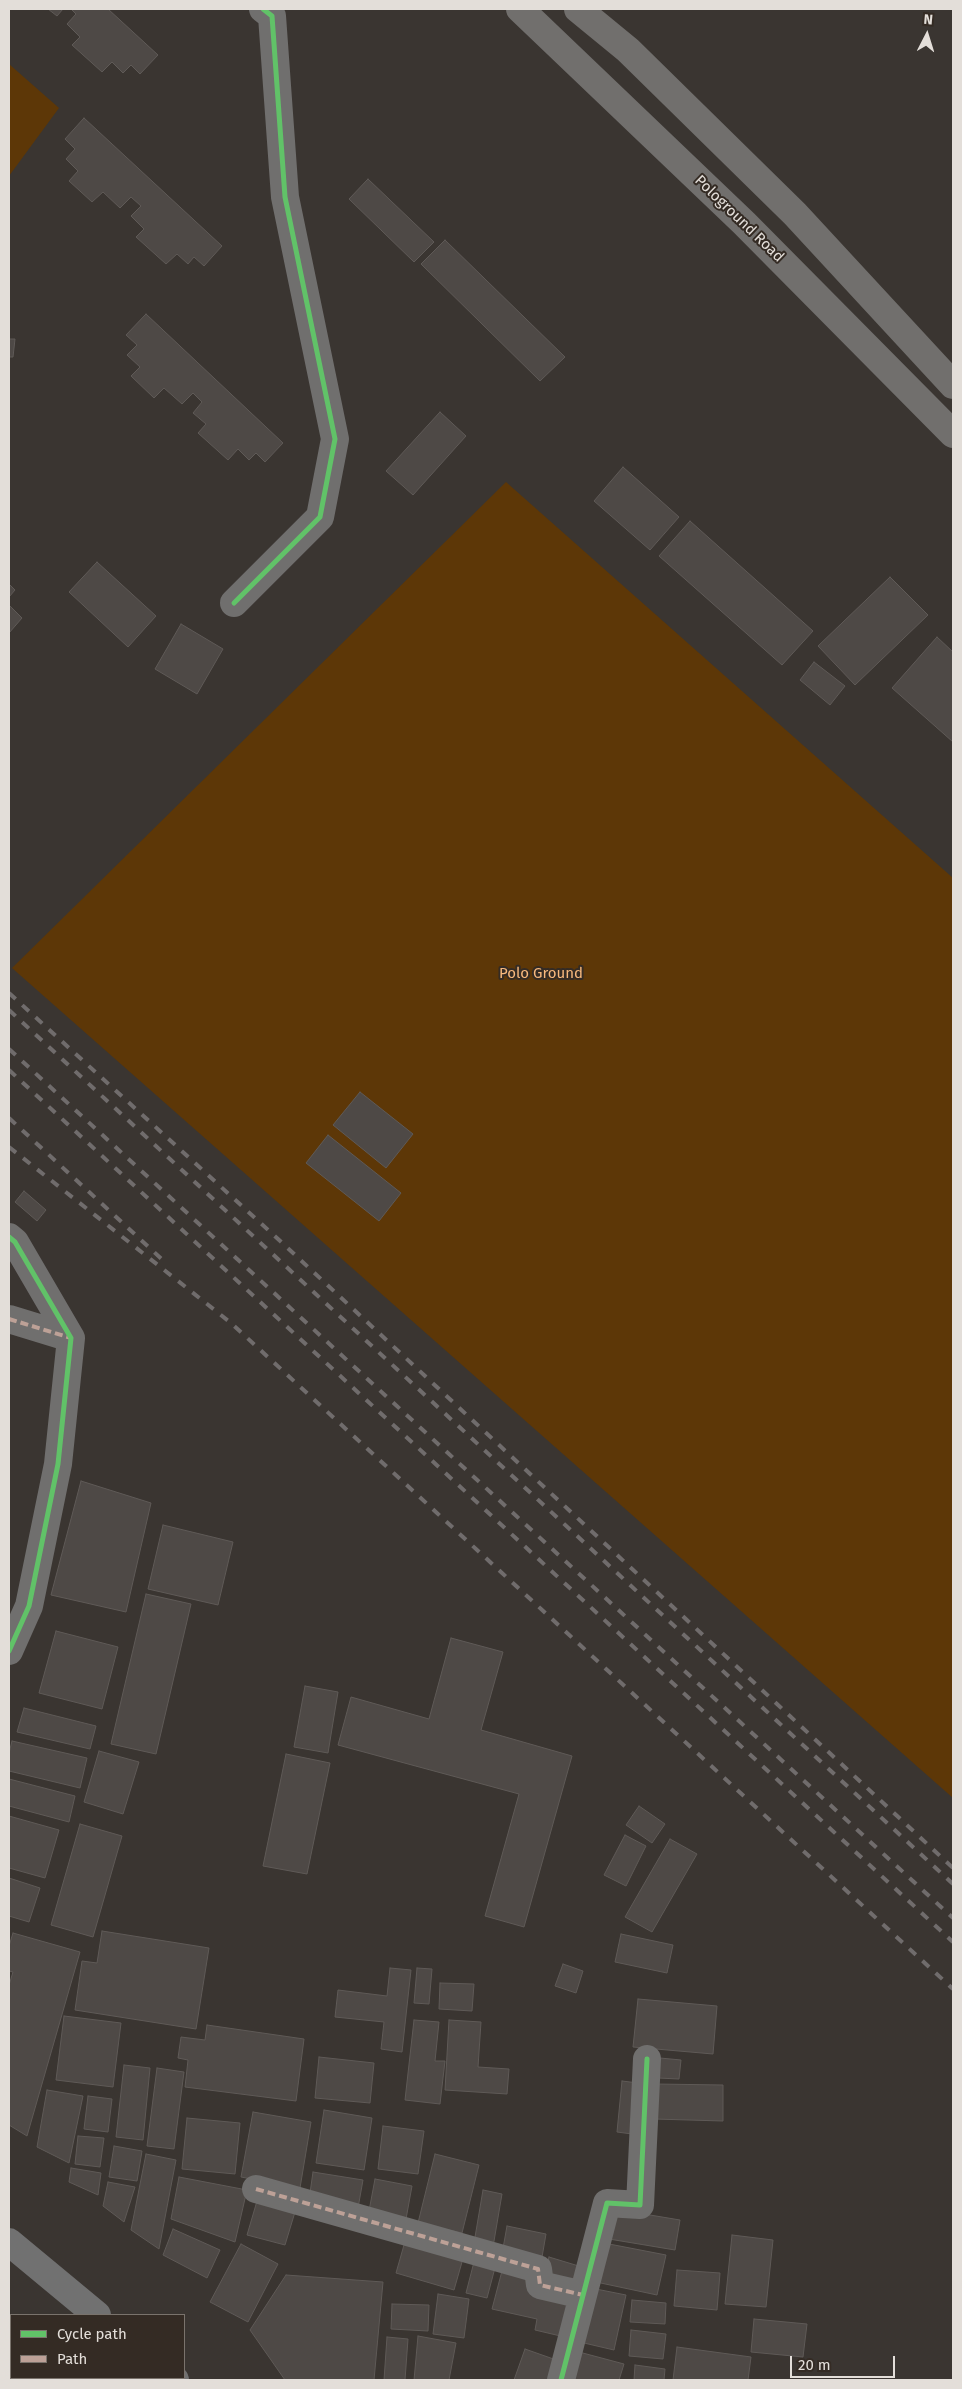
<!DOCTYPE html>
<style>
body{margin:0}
#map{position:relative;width:962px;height:2389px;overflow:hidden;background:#3a3531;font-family:"Fira Sans",sans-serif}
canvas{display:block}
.frame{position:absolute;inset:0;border:10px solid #e3ded9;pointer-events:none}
.legend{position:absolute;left:10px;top:2314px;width:175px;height:65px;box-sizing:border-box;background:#342b24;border:1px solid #7a736c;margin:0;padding:6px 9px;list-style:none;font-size:15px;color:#e3ded9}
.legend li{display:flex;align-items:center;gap:10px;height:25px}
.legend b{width:25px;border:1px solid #7a736c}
.north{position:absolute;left:902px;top:10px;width:50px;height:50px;-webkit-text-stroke:4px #342b24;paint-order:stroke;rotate:5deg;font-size:14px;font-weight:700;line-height:20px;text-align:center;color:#e3ded9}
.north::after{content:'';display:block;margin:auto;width:18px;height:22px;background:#e3ded9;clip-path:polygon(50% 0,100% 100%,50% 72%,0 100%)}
.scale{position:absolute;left:790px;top:2356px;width:105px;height:22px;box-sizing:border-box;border:2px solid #e3ded9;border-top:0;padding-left:6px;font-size:15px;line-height:18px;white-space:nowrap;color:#e3ded9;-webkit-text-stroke:4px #342b24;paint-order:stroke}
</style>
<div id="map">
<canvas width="962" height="2389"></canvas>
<div class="frame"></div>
<ul class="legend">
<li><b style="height:6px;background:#61c268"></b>Cycle path</li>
<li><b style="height:6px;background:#bda197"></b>Path</li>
</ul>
<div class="north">N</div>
<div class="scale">20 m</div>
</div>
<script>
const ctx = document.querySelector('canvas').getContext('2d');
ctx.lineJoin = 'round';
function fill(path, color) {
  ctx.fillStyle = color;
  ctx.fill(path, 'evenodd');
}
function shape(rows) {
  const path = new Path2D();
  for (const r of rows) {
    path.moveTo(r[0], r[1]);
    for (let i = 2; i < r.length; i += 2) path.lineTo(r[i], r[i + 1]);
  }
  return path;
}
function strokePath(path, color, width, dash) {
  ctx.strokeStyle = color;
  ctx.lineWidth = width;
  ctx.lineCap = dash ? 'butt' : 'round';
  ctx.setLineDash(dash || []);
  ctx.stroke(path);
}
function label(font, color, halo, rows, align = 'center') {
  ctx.font = font + ' "Fira Sans",sans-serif';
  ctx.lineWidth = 4;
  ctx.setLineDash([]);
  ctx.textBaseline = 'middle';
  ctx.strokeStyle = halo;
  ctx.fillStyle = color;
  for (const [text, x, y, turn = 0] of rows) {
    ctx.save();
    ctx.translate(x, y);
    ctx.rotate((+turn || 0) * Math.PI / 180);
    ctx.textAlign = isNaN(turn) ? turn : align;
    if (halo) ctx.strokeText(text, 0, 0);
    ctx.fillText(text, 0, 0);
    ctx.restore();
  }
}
fill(shape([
 [9,64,59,108,9,176],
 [506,482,953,878,953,1798,12,968]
]), '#5d3707');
const building = shape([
 [48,9,63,9,57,16,48,9],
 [71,9,108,9,158,55,140,74,131,65,123,73,112,62,102,72,72,45,80,37,67,24,76,14,71,9],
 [84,118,222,246,204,266,194,257,188,264,177,254,166,264,136,237,144,229,131,216,141,206,131,197,120,208,103,192,92,202,69,181,78,171,66,159,75,149,65,139,84,118],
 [368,179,434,242,414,262,349,199,368,179],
 [445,240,565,357,540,381,421,264,445,240],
 [146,314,283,443,265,462,256,453,249,460,238,449,228,460,198,433,206,424,193,413,202,402,193,393,182,404,164,388,154,398,131,376,140,367,127,355,137,345,126,335,146,314],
 [9,339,15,339,13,357,9,357,9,339],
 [440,412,466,436,413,495,386,471,440,412],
 [623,467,679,517,650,550,594,501,623,467],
 [690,521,813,631,782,665,659,556,690,521],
 [97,562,156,616,128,647,69,592,97,562],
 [890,577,928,615,855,685,818,646,890,577],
 [9,584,15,590,9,597,9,584],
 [9,605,22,618,9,633,9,605],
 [181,624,223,649,197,694,155,669,181,624],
 [937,637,953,652,953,742,892,688,937,637],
 [814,662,845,686,830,705,800,680,814,662],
 [360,1092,413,1134,386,1168,333,1125,360,1092],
 [328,1135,401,1193,379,1221,306,1163,328,1135],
 [24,1191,46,1210,37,1221,15,1202,24,1191],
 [81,1481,151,1503,126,1612,51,1595,81,1481],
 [163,1525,233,1542,218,1605,148,1589,163,1525],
 [146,1594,191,1604,156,1754,111,1744,146,1594],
 [56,1631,118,1647,102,1709,39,1693,56,1631],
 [451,1638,503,1652,481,1730,572,1756,524,1927,485,1916,519,1794,338,1745,351,1697,429,1719,451,1638],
 [305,1686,338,1692,328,1753,294,1747,305,1686],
 [24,1708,96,1726,90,1749,17,1732,24,1708],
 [12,1741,87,1758,80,1788,9,1771,9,1753,12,1741],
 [99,1751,139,1762,123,1814,84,1802,99,1751],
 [286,1754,330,1763,307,1874,263,1866,286,1754],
 [9,1779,75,1796,69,1822,9,1806,9,1779],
 [639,1806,665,1824,652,1843,626,1825,639,1806],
 [9,1816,59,1830,45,1878,9,1868,9,1816],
 [80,1824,122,1836,93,1937,51,1925,80,1824],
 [625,1835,646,1846,626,1886,604,1875,625,1835],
 [670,1839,697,1854,652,1932,625,1917,670,1839],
 [9,1878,40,1888,29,1922,9,1916,9,1878],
 [102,1931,209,1948,196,2029,75,2010,82,1961,97,1963,102,1931],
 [13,1933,80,1952,27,2136,9,2125,9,1985,13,1972,9,1971,9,1946,13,1933],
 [621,1934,673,1945,667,1973,615,1962,621,1934],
 [563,1964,583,1971,576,1993,555,1986,563,1964],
 [390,1968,411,1970,402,2052,381,2049,384,2022,335,2017,338,1990,387,1996,390,1968],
 [417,1968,432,1969,429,2004,414,2003,417,1968],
 [440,1983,474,1984,472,2011,439,2009,440,1983],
 [638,1999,717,2006,713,2054,633,2047,638,1999],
 [64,2016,121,2023,113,2087,56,2080,64,2016],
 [414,2020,439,2022,435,2061,445,2061,440,2104,405,2100,414,2020],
 [449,2020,481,2022,478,2067,509,2069,507,2094,445,2090,449,2020],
 [207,2025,304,2039,296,2101,185,2087,188,2060,178,2058,181,2037,205,2040,207,2025],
 [319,2057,374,2063,370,2103,315,2098,319,2057],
 [660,2058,681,2060,679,2079,658,2078,660,2058],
 [124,2065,150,2068,143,2140,116,2137,124,2065],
 [157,2068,184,2072,174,2149,147,2146,157,2068],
 [622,2081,638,2083,632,2134,617,2132,622,2081],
 [655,2084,723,2085,723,2121,654,2119,655,2084],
 [47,2090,83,2096,69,2163,37,2147,47,2090],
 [88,2096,112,2099,108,2132,84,2129,88,2096],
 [324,2110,372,2118,364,2170,316,2163,324,2110],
 [253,2112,311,2122,300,2188,241,2177,253,2112],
 [187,2118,240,2123,235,2174,182,2169,187,2118],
 [383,2126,424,2131,418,2174,378,2169,383,2126],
 [78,2136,104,2138,100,2167,75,2164,78,2136],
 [114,2146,142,2151,137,2181,109,2177,114,2146],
 [146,2154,176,2160,159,2249,131,2230,146,2154],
 [435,2154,479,2165,462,2233,418,2223,435,2154],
 [71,2168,101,2173,98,2195,69,2182,71,2168],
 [313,2172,363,2180,358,2208,309,2200,313,2172],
 [179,2177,247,2190,235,2242,171,2219,179,2177],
 [375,2179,412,2186,406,2219,369,2211,375,2179],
 [108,2182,135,2187,124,2222,103,2206,108,2182],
 [483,2190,502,2194,493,2247,474,2243,483,2190],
 [257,2201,295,2212,285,2245,247,2235,257,2201],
 [614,2209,680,2220,675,2250,609,2239,614,2209],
 [507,2226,546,2234,541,2263,502,2254,507,2226],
 [173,2229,220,2250,207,2278,163,2255,173,2229],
 [732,2235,773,2240,766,2307,725,2304,732,2235],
 [406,2238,464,2255,454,2290,396,2273,406,2238],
 [604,2243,666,2255,657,2295,596,2282,604,2243],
 [241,2244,278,2264,248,2322,210,2302,241,2244],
 [549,2257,582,2267,576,2290,543,2280,549,2257],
 [475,2258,496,2264,487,2298,466,2293,475,2258],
 [503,2267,536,2274,578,2299,569,2338,535,2330,537,2319,492,2309,503,2267],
 [677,2270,720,2273,717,2310,674,2306,677,2270],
 [286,2275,383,2282,374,2380,285,2380,250,2330,286,2275],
 [596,2289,626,2295,614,2350,584,2343,596,2289],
 [438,2294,469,2299,464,2338,433,2334,438,2294],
 [632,2300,666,2303,665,2324,630,2322,632,2300],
 [392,2304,429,2305,428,2331,391,2329,392,2304],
 [754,2319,807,2324,803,2357,751,2352,754,2319],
 [631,2330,666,2334,663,2359,629,2356,631,2330],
 [418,2336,456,2343,449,2380,414,2380,418,2336],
 [387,2337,408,2339,405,2380,384,2380,387,2337],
 [10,2338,11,2378,61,2378,65,2380,9,2380,10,2338],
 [677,2347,751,2357,748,2380,673,2380,677,2347],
 [525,2349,562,2362,555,2380,514,2380,525,2349],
 [579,2352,624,2364,619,2380,571,2380,579,2352],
 [635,2365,665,2369,664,2380,634,2380,635,2365]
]);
fill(building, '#4e4946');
strokePath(building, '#5f5a57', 1);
strokePath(shape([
 [234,603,320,517,335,439,285,197,272,16,263,9],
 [9,1237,15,1242,71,1338,58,1464,29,1606,9,1651],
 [9,1319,71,1338],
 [256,2189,538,2269,540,2285,583,2295],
 [561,2380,607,2203,640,2205,647,2059]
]), '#706f6e', 28);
strokePath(shape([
 [9,2242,97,2315],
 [172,2378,175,2380]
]), '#717171', 28);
strokePath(shape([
 [520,9,744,223,953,434],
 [578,9,628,50,795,214,953,385]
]), '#716f6d', 28);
strokePath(shape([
 [9,993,278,1239,953,1868],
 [9,1010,953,1884],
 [9,1049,953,1918],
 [9,1070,953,1942],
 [9,1118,167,1264],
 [9,1147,231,1323,953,1989]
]), '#706c6c', 4, [9, 9]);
strokePath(shape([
 [9,1319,71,1338],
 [256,2189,538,2269,540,2285,583,2295]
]), '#bda197', 4, [8, 4]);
strokePath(shape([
 [234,603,320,517,335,439,285,197,272,16,263,9],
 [9,1237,15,1242,71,1338,58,1464,29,1606,9,1651],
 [561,2380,607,2203,640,2205,647,2059]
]), '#61c268', 5);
label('15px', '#e3ded9', '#342b24', [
 ["Pologround Road",739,219,44]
]);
label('15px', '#f8b97d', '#342b24', [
 ["Polo Ground",541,974]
]);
</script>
